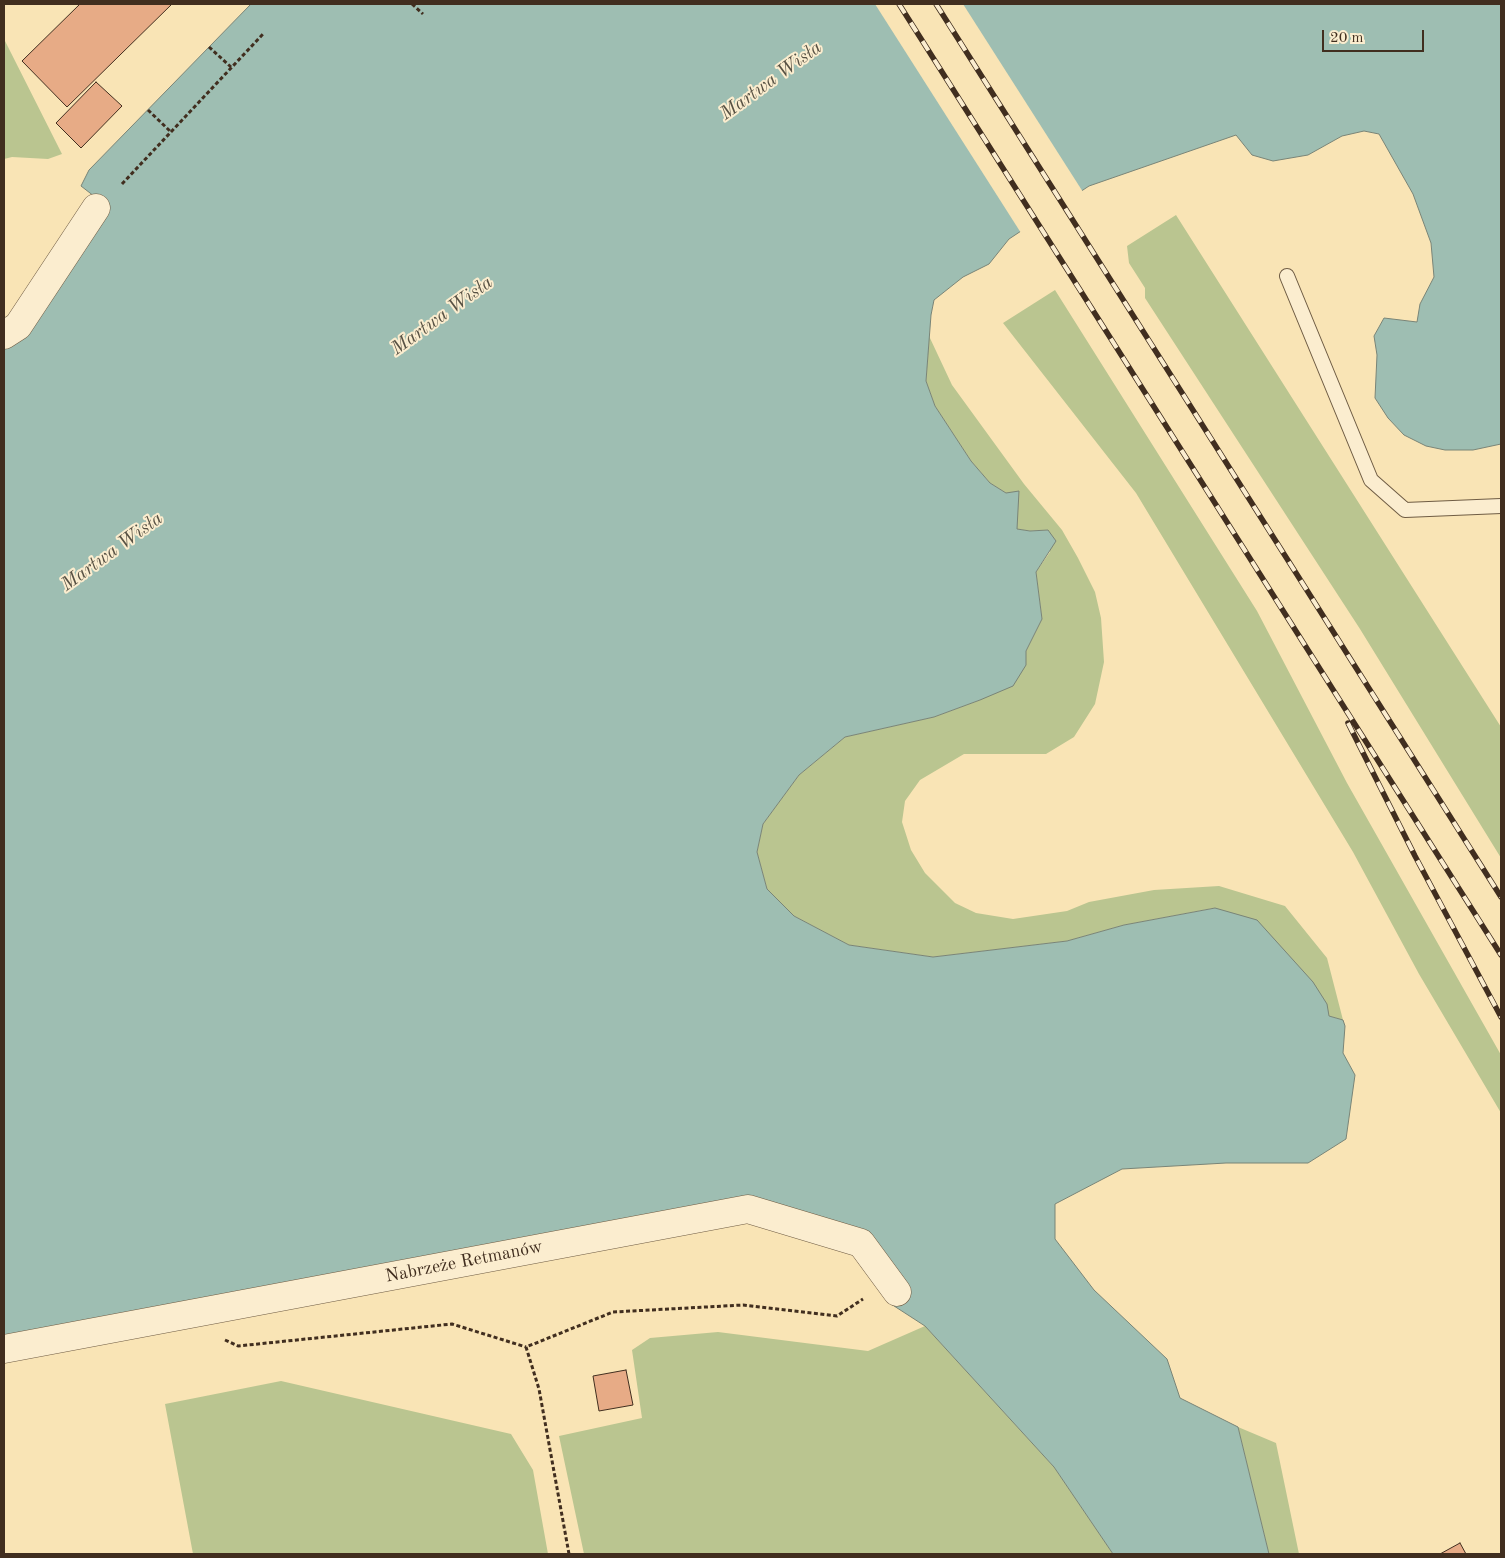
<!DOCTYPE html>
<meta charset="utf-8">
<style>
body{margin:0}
#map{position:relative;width:1505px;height:1558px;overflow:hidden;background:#f9e4b5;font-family:"Old Standard TT",serif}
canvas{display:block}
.frame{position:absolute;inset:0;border:5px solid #412e1f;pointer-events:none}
.scale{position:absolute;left:1322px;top:30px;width:102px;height:22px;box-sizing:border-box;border:2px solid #412e1f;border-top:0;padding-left:6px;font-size:15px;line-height:18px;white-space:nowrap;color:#412e1f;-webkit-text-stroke:4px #fbedcf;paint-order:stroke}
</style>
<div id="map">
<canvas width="1505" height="1558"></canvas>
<div class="frame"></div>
<div class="scale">20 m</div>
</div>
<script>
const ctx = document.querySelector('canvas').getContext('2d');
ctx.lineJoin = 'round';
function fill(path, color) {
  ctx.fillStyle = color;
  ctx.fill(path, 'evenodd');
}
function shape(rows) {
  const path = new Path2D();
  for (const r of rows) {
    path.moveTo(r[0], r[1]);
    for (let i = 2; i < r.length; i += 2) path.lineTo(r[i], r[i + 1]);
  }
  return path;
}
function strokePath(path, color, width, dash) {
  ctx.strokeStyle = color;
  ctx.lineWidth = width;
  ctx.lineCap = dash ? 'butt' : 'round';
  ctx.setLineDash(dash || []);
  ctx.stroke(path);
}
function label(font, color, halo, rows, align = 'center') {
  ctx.font = font + ' "Old Standard TT",serif';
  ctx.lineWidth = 4;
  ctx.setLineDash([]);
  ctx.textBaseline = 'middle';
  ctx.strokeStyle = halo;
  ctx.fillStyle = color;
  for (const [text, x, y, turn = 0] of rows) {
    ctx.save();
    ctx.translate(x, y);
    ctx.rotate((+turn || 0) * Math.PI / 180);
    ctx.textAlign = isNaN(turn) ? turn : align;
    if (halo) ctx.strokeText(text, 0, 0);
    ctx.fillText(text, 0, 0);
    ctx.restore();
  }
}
fill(shape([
 [4,39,62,154,48,159,12,157,4,159],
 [1176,215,1501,727,1501,858,1360,629,1145,298,1145,288,1129,263,1127,246],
 [1055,290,1257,611,1347,783,1501,1055,1501,1113,1419,974,1353,852,1136,493,1003,323],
 [929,336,952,385,1024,484,1062,530,1078,558,1095,592,1101,618,1104,662,1095,704,1074,737,1046,754,964,754,920,780,905,801,902,822,911,850,925,873,955,903,976,913,1013,919,1067,911,1089,902,1154,890,1219,886,1285,906,1327,958,1343,1020,1329,1016,1326,1004,1214,908,1124,925,1067,941,933,957,849,945,794,916,767,889,757,852,763,824,799,775,845,737,934,717,980,700,1026,665,1026,651,1042,619,1036,572,1050,552,1048,530,1030,531,1016,529,1006,493,990,483,971,461,935,406,926,381],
 [925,1326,1054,1467,1113,1554,584,1554,559,1436,642,1418,632,1350,650,1338,718,1332,868,1351],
 [281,1381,511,1434,533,1470,548,1554,193,1554,165,1404],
 [1238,1427,1276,1443,1299,1554,1269,1554]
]), '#bac590');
const water = shape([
 [251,4,1501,4,1501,444,1473,450,1445,450,1426,446,1404,435,1388,418,1375,398,1377,355,1374,336,1384,318,1417,322,1420,304,1434,277,1431,243,1413,194,1379,134,1364,131,1342,136,1308,155,1273,161,1252,155,1236,135,1089,186,1009,239,989,264,963,277,934,300,931,315,926,381,935,406,971,461,990,483,1006,493,1019,491,1017,529,1030,531,1048,530,1056,541,1036,572,1042,619,1026,651,1026,665,1013,686,980,700,934,717,845,737,799,775,763,824,757,852,767,889,794,916,849,945,933,957,1067,941,1124,925,1215,908,1257,920,1313,982,1327,1004,1329,1016,1343,1020,1345,1026,1343,1053,1355,1075,1346,1139,1308,1163,1226,1163,1122,1169,1055,1204,1055,1239,1094,1290,1167,1359,1180,1398,1238,1427,1269,1554,1113,1554,1054,1467,925,1326,891,1304,861,1237,750,1202,4,1342,4,346,108,207,81,186,89,170,251,4]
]);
fill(water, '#9ebeb2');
strokePath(water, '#798477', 1);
fill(shape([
 [875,4,963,4,1083,192,1021,233]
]), '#f9e4b5');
const building = shape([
 [80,4,172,4,67,107,22,61,80,4],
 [96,82,122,106,81,148,56,123,96,82],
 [626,1370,633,1405,599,1411,593,1376,626,1370],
 [1460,1543,1466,1554,1440,1554,1460,1543]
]);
fill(building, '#e7ab86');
strokePath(building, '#412e1f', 1);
const lane = shape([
 [1287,276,1371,480,1405,510,1501,506]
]);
const street = shape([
 [4,335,18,326,96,208],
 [4,1349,748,1209,861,1243,897,1292]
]);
strokePath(lane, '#6f5c44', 16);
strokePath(street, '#6f5c44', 29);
strokePath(shape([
 [412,4,423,14],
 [209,47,231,67],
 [148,110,171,132],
 [122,184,263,34],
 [225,1340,238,1346,452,1324,526,1347],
 [569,1554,539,1389,526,1347,613,1312,743,1305,837,1316,863,1299]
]), '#412e1f', 3, [4, 2.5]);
strokePath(lane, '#fbedcf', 14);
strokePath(street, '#fbedcf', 28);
const rail = shape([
 [899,4,1501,955],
 [936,4,1501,897],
 [1348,723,1415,856,1501,1017]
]);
strokePath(rail, '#412e1f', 5.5);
strokePath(rail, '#fbedcf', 4, [11]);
label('18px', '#412e1f', '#fbedcf', [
 ["Nabrzeże Retmanów",464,1262,-11]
]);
label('italic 19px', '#585244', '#fbedcf', [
 ["Martwa Wisła",771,81,-36],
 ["Martwa Wisła",442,316,-36],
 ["Martwa Wisła",112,552,-36]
]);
</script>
